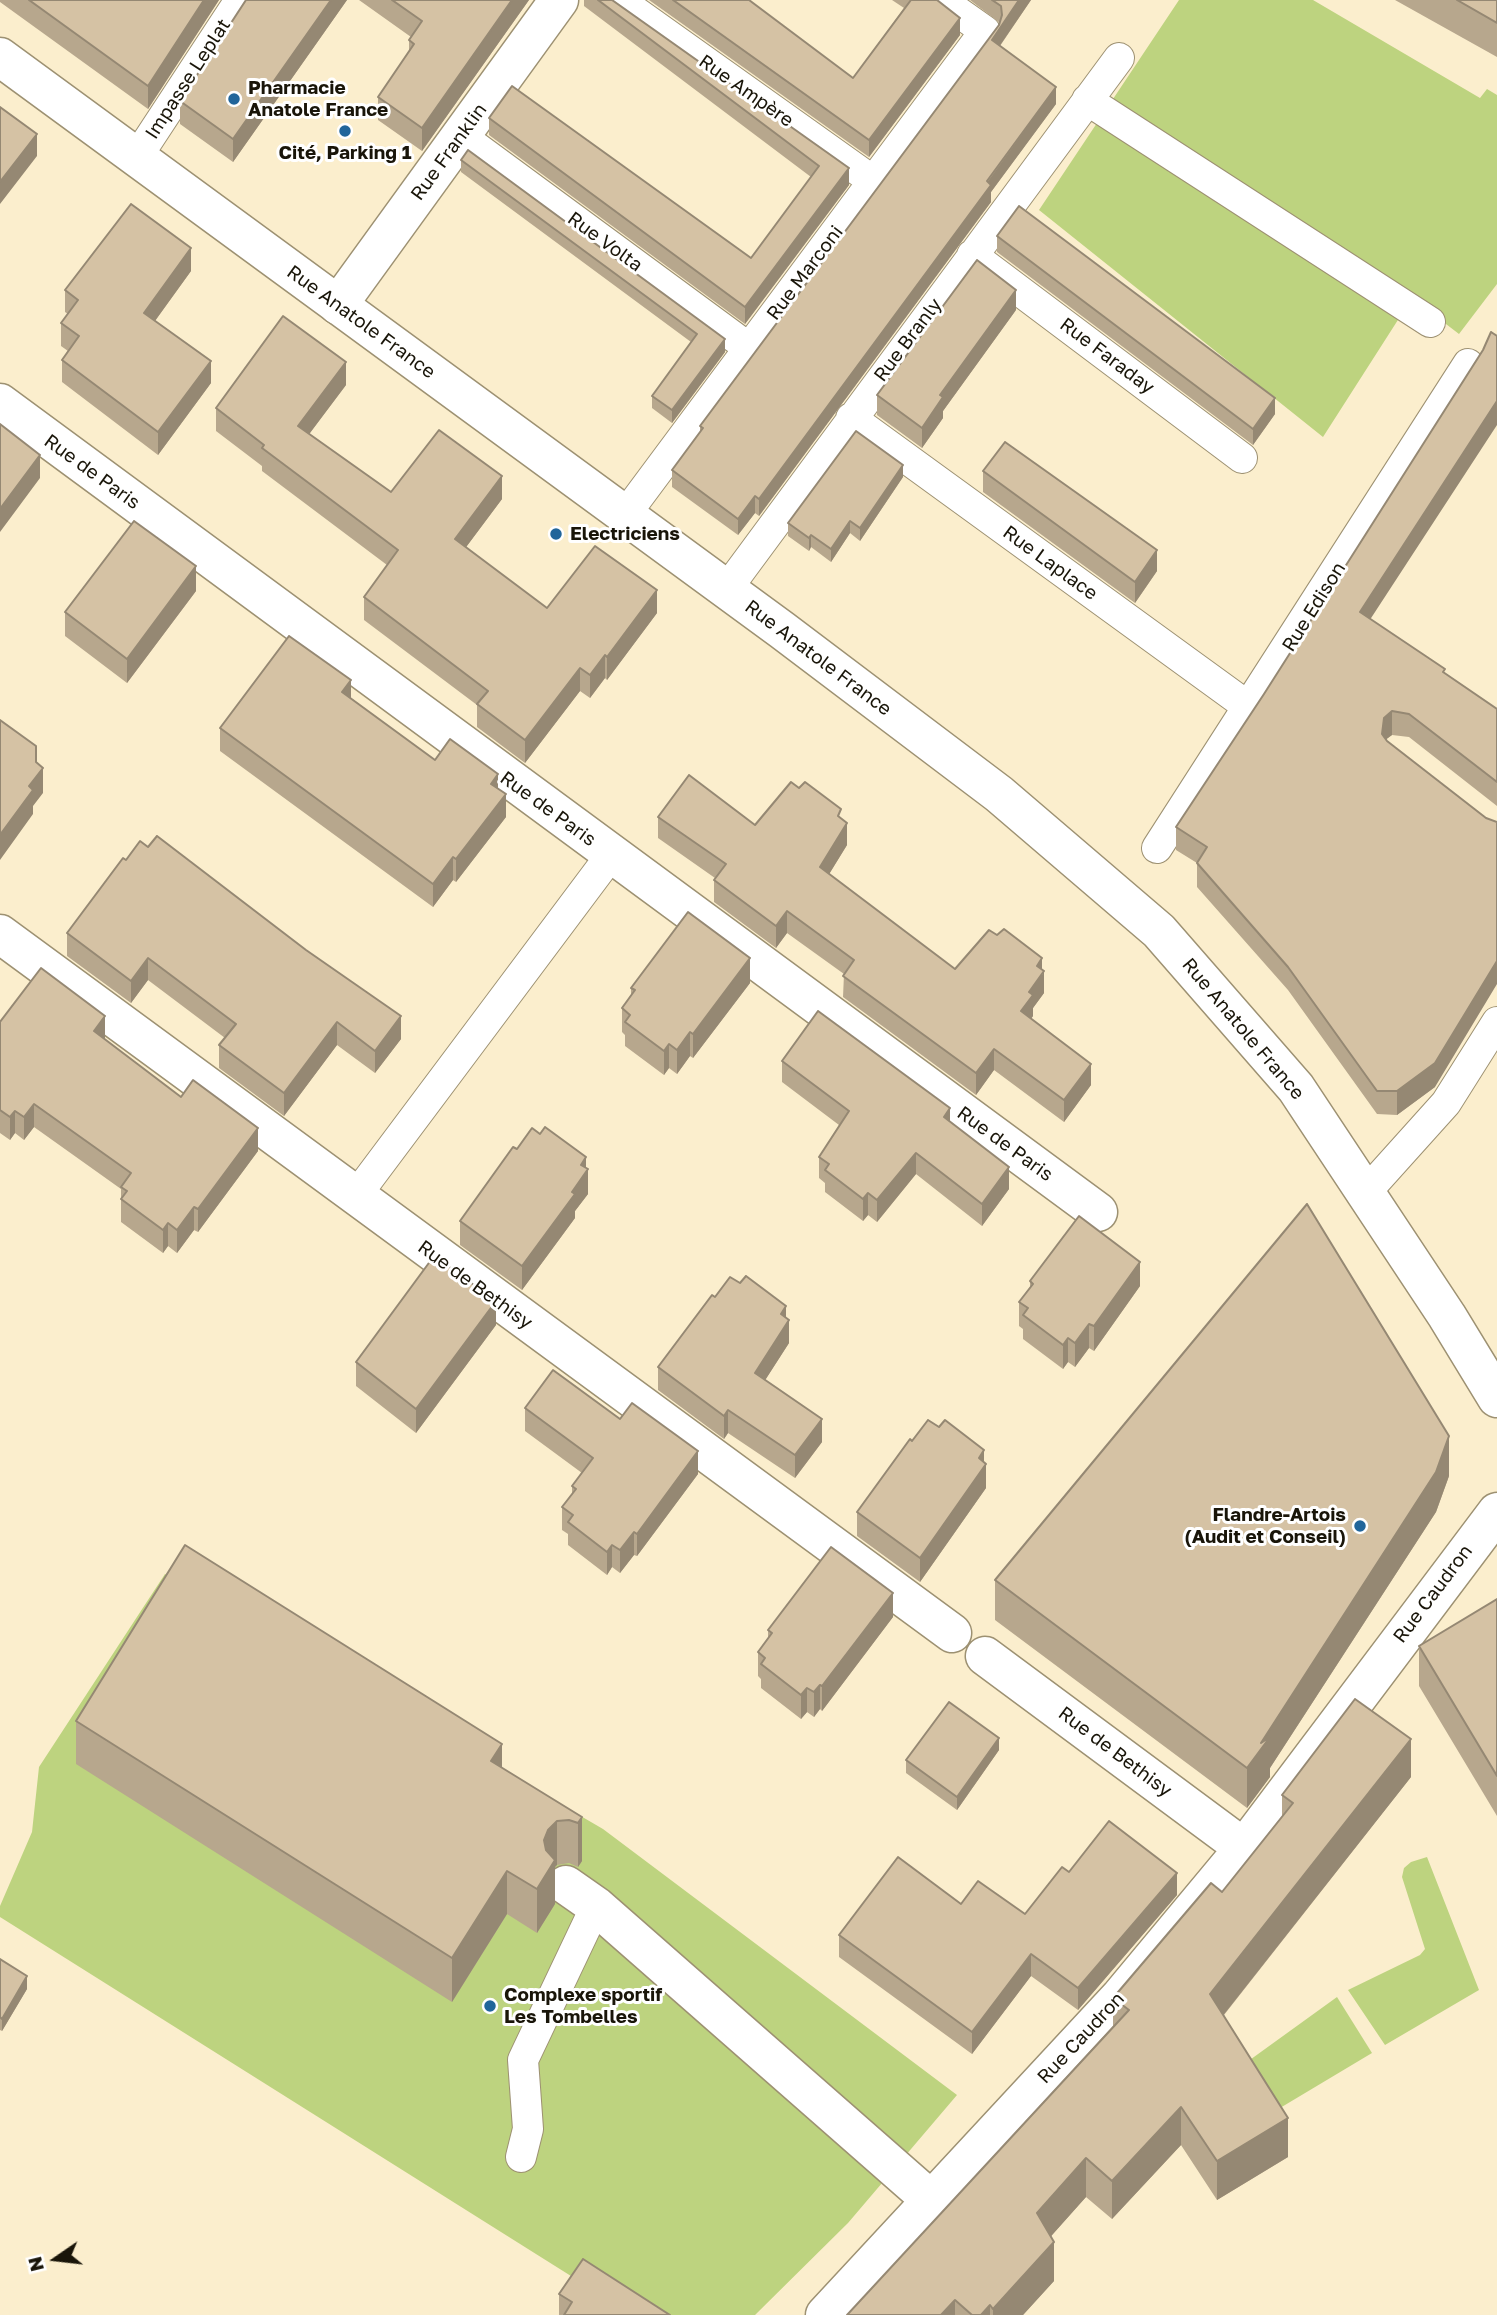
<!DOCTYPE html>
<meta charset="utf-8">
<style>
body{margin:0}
#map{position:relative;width:1497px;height:2315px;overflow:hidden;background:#fbeecd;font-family:"Golos Text",sans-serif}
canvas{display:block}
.north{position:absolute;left:21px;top:2224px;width:70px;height:70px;-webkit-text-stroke:5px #fff;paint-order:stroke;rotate:256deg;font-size:19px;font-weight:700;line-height:28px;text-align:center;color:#191509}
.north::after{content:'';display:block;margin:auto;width:24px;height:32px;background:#191509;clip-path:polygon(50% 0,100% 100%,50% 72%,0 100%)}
</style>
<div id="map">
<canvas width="1497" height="2315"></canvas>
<div class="north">N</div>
</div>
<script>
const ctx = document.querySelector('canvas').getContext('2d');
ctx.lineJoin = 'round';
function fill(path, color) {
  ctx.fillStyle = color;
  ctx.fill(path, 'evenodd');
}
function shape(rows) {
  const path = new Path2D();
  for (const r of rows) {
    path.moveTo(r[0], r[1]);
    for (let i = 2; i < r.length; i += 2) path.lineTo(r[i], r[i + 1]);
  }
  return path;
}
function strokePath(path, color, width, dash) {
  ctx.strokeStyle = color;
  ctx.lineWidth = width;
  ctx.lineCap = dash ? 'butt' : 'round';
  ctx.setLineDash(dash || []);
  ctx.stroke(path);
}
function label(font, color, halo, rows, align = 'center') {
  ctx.font = font + ' "Golos Text",sans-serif';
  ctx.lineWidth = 6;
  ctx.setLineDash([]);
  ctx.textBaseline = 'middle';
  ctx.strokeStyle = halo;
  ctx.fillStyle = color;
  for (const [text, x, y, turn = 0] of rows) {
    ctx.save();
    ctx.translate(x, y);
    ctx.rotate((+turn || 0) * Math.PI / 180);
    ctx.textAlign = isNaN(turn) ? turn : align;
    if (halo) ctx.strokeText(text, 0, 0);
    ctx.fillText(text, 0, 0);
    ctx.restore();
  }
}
fill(shape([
 [1179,0,1313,0,1480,98,1487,89,1497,95,1497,284,1459,334,1412,298,1323,437,1039,210],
 [165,1574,603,1829,957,2095,848,2223,755,2315,633,2315,0,1917,0,1906,32,1832,39,1767],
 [1427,1857,1479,1990,1385,2045,1348,1990,1420,1955,1425,1949,1402,1877,1404,1868,1411,1862],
 [1337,1997,1372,2053,1280,2108,1247,2062]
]), '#bdd37f');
const service = shape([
 [619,0,873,181],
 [1087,100,1430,322],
 [461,136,749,348],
 [137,157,240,0],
 [972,255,1242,458],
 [851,418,1250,708],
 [625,515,985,31,941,0],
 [726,590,1119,58],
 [1157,848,1468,364],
 [1366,1192,1446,1103,1497,1022],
 [355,1197,611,855],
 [521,2157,528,2129,523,2060,596,1906]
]);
const pedestrian = shape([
 [566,1885,596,1906,931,2200]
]);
const minor = shape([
 [338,305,559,0],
 [0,403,1098,1212],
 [0,934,952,1633],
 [985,1656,1244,1848],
 [825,2315,1120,1997,1244,1848,1497,1512]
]);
const secondary = shape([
 [0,57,782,630,999,794,1159,931,1296,1088,1447,1316,1497,1398]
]);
strokePath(service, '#9d9172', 32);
strokePath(pedestrian, '#9d9172', 41);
strokePath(minor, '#9d9172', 41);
strokePath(secondary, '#9d9172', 41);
strokePath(service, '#fff', 30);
strokePath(pedestrian, '#fff', 38);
strokePath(minor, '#fff', 38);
strokePath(secondary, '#fff', 38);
fill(shape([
 [0,0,219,0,148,109,0,2],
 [246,0,347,0,233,162,180,124,180,101],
 [359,0,529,0,422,151,378,120,378,97,409,52,409,40,411,37],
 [584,0,612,0,849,185,745,324,489,135,489,118,751,258,811,177,584,6],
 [649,0,749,0,853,78,904,8,892,0,937,0,960,35,869,157],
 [970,0,1031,0,1000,46,1056,104,991,192,991,202,759,516,755,513,738,535,672,487,672,470,700,432,700,426,999,25,1000,23],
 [1395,0,1497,0,1497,57],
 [461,160,725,352,672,423,652,408,652,396,691,342,461,172],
 [997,236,1275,414,1253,445,997,252],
 [191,271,155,321,211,383,158,455,62,382,62,360,68,351,61,346,61,323,68,314,65,312,65,290],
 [1016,310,943,411,943,418,922,448,877,415,877,395],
 [346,385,309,434,391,492,502,499,466,547,547,608,657,613,607,680,605,678,590,698,580,691,525,763,477,727,477,705,364,620,364,597,387,565,262,471,262,466,216,431,216,408],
 [983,471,1157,571,1135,603,983,492],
 [903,477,860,541,850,533,831,562,811,547,809,551,788,536,788,523],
 [196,591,127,683,65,636,65,612],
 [1370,619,1445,673,1497,709,1497,806,1409,737,1392,735,1386,739,1435,1087,1397,1115,1377,1114,1288,990,1197,887,1197,863,1176,850,1176,827],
 [351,698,435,760,498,789,506,817,456,882,453,880,433,907,220,751,220,728],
 [799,788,841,818,847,845,829,874,955,969,1042,970,1044,993,1033,1008,1033,1016,1031,1019,1091,1085,1064,1122,994,1070,976,1095,843,997,844,974,787,933,776,948,714,902,714,880,715,878,658,838,658,817,755,825],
 [123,858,401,1039,375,1073,337,1045,284,1116,219,1068,219,1045,225,1038,148,980,131,1003,67,956,67,933],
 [750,983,693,1058,690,1056,677,1074,669,1068,664,1075,625,1046,625,1035,622,1032,622,1008,631,995,631,988],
 [0,1022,105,1038,105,1039,181,1097,258,1151,198,1232,194,1230,177,1253,168,1246,163,1253,121,1222,121,1189,34,1127,24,1140,15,1133,10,1140,0,1133],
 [782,1061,950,1121,1009,1189,982,1226,916,1174,877,1222,868,1215,863,1221,825,1192,825,1183,819,1178,819,1157,839,1125,782,1082],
 [517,1149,586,1168,588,1194,575,1211,575,1218,522,1290,460,1245,460,1221],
 [1030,1281,1140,1286,1094,1351,1089,1348,1075,1367,1068,1362,1063,1369,1023,1339,1023,1329,1019,1326,1019,1302,1030,1287],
 [715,1297,786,1318,789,1343,765,1380,822,1442,795,1478,728,1433,724,1439,658,1390,658,1367],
 [496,1325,416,1433,356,1386,356,1362],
 [525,1408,620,1419,698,1474,637,1556,634,1555,620,1573,612,1567,607,1575,568,1545,568,1534,562,1530,562,1507,572,1494,572,1486,582,1473,525,1431],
 [912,1441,984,1463,986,1488,920,1582,857,1536,857,1512],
 [1449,1476,1436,1512,1270,1768,1270,1777,1247,1808,995,1620,995,1580],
 [1497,1599,1497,1816,1419,1686,1419,1646],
 [893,1617,822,1711,820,1709,814,1717,807,1712,801,1719,761,1688,761,1679,758,1676,758,1652,768,1638,768,1630],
 [76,1721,502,1768,582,1817,582,1861,578,1867,569,1863,557,1865,555,1867,555,1904,537,1933,507,1914,452,2002,76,1764],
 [999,1750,957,1810,906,1773,906,1760],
 [1411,1777,1224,2015,1288,2157,1217,2200,1181,2145,1112,2219,1086,2197,1051,2236,1054,2281,1023,2315,847,2315,1113,2026,1113,1998,1222,1892,1282,1816,1282,1795],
 [1069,1872,1177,1895,1078,2010,1031,1976,972,2054,839,1957,839,1935,961,1904,1025,1914],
 [0,1959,27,1989,2,2031,0,2030],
 [559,2294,670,2315,559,2315]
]), '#b7a78d');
fill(shape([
 [204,0,219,0,148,109,148,86],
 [331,0,347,0,233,162,233,139],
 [512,0,529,0,422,151,422,128],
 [1019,0,1031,0,992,57,992,40],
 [960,18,960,35,869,157,869,140],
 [1056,87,1056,104,991,192,991,202,759,516,759,499],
 [37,134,37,156,0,204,0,182],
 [849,168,849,185,745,324,745,307],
 [191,248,191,271,144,336,144,313],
 [1016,290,1016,310,943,411,943,418,922,448,922,428,940,395],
 [725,339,725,352,672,423,672,410],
 [211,361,211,383,158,455,158,432],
 [346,362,346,385,298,449,298,426],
 [1275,398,1275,414,1253,445,1253,429],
 [1497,401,1497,425,1360,635,1360,612],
 [40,455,40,478,0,532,0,509],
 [903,465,903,477,860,541,860,528],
 [502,476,502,499,455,562,455,539],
 [755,496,755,513,738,535,738,519],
 [850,521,850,533,831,562,831,549],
 [811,535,811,547,809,551,809,538],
 [1157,550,1157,571,1135,603,1135,582],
 [196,566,196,591,127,683,127,659],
 [657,590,657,613,607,680,607,657],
 [605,655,605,678,590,698,590,675],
 [580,668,580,691,525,763,525,740],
 [351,680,351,703,342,692],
 [1392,711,1392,735,1384,741,1382,734,1384,718],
 [43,768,43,793,33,806,33,814,0,860,0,835,29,786],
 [498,774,498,797,491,784],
 [506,794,506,817,456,882,456,859],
 [847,823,847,845,820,889,820,867],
 [453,857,453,880,433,907,433,884],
 [787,911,787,933,776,948,776,926],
 [148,958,148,980,131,1003,131,981],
 [750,958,750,983,693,1058,693,1034],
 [1042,958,1042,975,1044,971,1044,993,1033,1008,1033,1016,1021,1032,1021,1011,1037,966],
 [1497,961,1497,984,1435,1087,1397,1115,1397,1091],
 [105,1016,105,1038,94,1054,94,1031],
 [401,1016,401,1039,375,1073,375,1051],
 [337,1022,337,1045,284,1116,284,1093],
 [690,1032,690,1056,677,1074,677,1050],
 [669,1044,669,1068,664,1075,664,1051],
 [994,1049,994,1070,976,1095,976,1073],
 [1091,1064,1091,1085,1064,1122,1064,1100],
 [34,1104,34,1127,24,1140,24,1117],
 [950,1108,950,1130,944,1117],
 [15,1111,15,1133,10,1140,10,1117],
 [258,1128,258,1151,198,1232,198,1209],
 [916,1153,916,1174,877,1222,877,1200],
 [586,1157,586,1172,588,1169,588,1194,575,1211,575,1218,522,1290,522,1266,572,1192,581,1165],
 [1009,1167,1009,1189,982,1226,982,1204],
 [868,1193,868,1215,863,1221,863,1199],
 [194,1207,194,1230,177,1253,177,1230],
 [168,1223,168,1246,163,1253,163,1230],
 [1140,1262,1140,1286,1094,1351,1094,1326],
 [496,1301,496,1325,416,1433,416,1409],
 [786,1306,786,1325,789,1320,789,1343,755,1396,755,1373,781,1314],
 [1089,1324,1089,1348,1075,1367,1075,1343],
 [1068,1338,1068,1362,1063,1369,1063,1345],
 [728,1410,728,1433,724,1439,724,1416],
 [822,1419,822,1442,795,1478,795,1455],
 [1449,1436,1449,1476,1436,1512,1270,1768,1270,1777,1247,1808,1247,1768,1261,1743],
 [984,1450,984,1466,986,1464,986,1488,920,1582,920,1558],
 [698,1451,698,1474,637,1556,637,1534],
 [634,1532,634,1555,620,1573,620,1550],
 [612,1545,612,1567,607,1575,607,1552],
 [893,1593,893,1617,822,1711,822,1686],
 [820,1685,820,1709,814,1717,814,1692],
 [807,1688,807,1712,801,1719,801,1695],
 [999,1738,999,1750,957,1810,957,1797],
 [1411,1739,1411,1777,1210,2032,1210,1994],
 [502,1744,502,1787,491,1761],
 [582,1817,582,1861,578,1867,578,1823],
 [557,1821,557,1865,555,1867,555,1904,537,1933,537,1889,544,1840,548,1830],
 [507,1871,507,1914,452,2002,452,1958],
 [1177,1873,1177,1895,1078,2010,1078,1988],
 [1031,1954,1031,1976,972,2054,972,2032],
 [27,1976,27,1989,2,2031,2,2019],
 [1181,2107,1181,2145,1112,2219,1112,2181],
 [1288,2118,1288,2157,1217,2200,1217,2161],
 [1086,2158,1086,2197,1037,2252,1037,2213],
 [1054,2242,1054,2281,1023,2315,993,2315,993,2309],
 [955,2300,955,2315,941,2315],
 [990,2305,990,2315,981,2315]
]), '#958873');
const building = shape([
 [29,0,204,0,148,86,29,0],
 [246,0,331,0,233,139,180,101,246,0],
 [392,0,512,0,422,128,378,97,414,44,409,40,422,21,392,0],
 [598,0,612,0,849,168,745,307,489,118,512,86,751,258,819,166,598,0],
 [673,0,749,0,853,78,911,0,937,0,960,18,869,140,673,0],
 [992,0,1019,0,992,40,1056,87,987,181,991,185,759,499,755,496,738,519,672,470,703,428,700,426,999,25,1002,15,1001,6,992,0],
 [1457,0,1497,0,1497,23,1457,0],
 [0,107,37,134,0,182,0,107],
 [468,150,725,339,672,410,652,396,697,334,461,160,468,150],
 [131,204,191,248,144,313,211,361,158,432,62,360,79,336,61,323,78,300,65,290,131,204],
 [1019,206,1275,398,1253,429,997,236,1019,206],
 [977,260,1016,290,940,395,943,397,922,428,877,395,977,260],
 [283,316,346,362,298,426,391,492,439,430,502,476,455,539,547,608,595,546,657,590,607,657,605,655,590,675,580,668,525,740,477,704,488,691,364,597,398,550,262,448,264,445,216,408,283,316],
 [1491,332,1497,336,1497,401,1360,612,1445,669,1443,672,1497,709,1497,782,1409,714,1392,711,1384,718,1382,734,1387,741,1486,818,1497,822,1497,961,1435,1063,1397,1091,1377,1091,1288,967,1197,863,1207,847,1176,827,1264,694,1483,350,1491,332],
 [0,424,40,455,0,509,0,424],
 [856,431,903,465,860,528,850,521,831,549,811,535,809,538,788,523,856,431],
 [1005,442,1157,550,1135,582,983,471,1005,442],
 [134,521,196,566,127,659,65,612,134,521],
 [289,636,351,680,342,692,435,760,450,739,498,774,491,784,506,794,456,859,453,857,433,884,220,728,289,636],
 [0,720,36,746,36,762,43,768,29,786,33,790,0,835,0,720],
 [689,775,755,825,791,782,799,788,805,782,841,809,838,816,847,823,820,867,955,969,989,930,997,935,1004,929,1042,958,1037,966,1044,971,1029,992,1033,995,1021,1011,1091,1064,1064,1100,994,1049,976,1073,843,976,854,960,787,911,776,926,714,880,726,864,658,817,689,775],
 [157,836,306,950,401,1016,375,1051,337,1022,284,1093,219,1045,236,1024,148,958,131,981,67,933,123,858,126,860,140,841,148,847,157,836],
 [688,912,750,958,693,1034,690,1032,677,1050,669,1044,664,1051,625,1022,630,1015,622,1008,635,990,631,988,688,912],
 [41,968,105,1016,94,1031,181,1097,193,1080,258,1128,198,1209,194,1207,177,1230,168,1223,163,1230,121,1199,127,1191,121,1187,131,1173,34,1104,24,1117,15,1111,10,1117,0,1110,0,1022,41,968],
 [818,1011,950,1108,944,1117,1009,1167,982,1204,916,1153,877,1200,868,1193,863,1199,825,1170,829,1164,819,1157,849,1111,782,1061,818,1011],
 [545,1127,586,1157,581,1165,588,1169,572,1192,575,1194,522,1266,460,1221,513,1147,517,1149,532,1128,540,1134,545,1127],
 [1307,1204,1449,1436,1436,1472,1261,1743,1270,1737,1247,1768,995,1580,1307,1204],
 [1079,1216,1140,1262,1094,1326,1089,1324,1075,1343,1068,1338,1063,1345,1023,1315,1028,1308,1019,1302,1033,1284,1030,1281,1079,1216],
 [434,1256,496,1301,416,1409,356,1362,434,1256],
 [746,1276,786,1306,781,1314,789,1320,755,1373,822,1419,795,1455,728,1410,724,1416,658,1367,712,1295,715,1297,730,1277,740,1283,746,1276],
 [553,1370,620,1419,632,1403,698,1451,637,1534,634,1532,620,1550,612,1545,607,1552,568,1522,573,1515,562,1507,576,1489,572,1486,593,1458,525,1408,553,1370],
 [928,1420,939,1427,945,1420,984,1450,979,1458,986,1464,920,1558,857,1512,910,1439,912,1441,928,1420],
 [185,1545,502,1744,491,1761,582,1817,578,1823,569,1820,557,1821,548,1830,544,1840,546,1850,555,1860,537,1889,507,1871,452,1958,76,1721,185,1545],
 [831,1547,893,1593,822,1686,820,1685,814,1692,807,1688,801,1695,761,1664,765,1658,758,1652,772,1633,768,1630,831,1547],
 [1497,1599,1497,1776,1419,1646,1497,1599],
 [1355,1699,1411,1739,1210,1994,1288,2118,1217,2161,1181,2107,1112,2181,1086,2158,1037,2213,1054,2242,993,2309,990,2305,981,2315,972,2315,955,2300,941,2315,847,2315,1129,2010,1113,1998,1211,1883,1222,1892,1293,1803,1282,1795,1355,1699],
 [949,1702,999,1738,957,1797,906,1760,949,1702],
 [1109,1821,1177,1873,1078,1988,1031,1954,972,2032,839,1935,898,1857,961,1904,978,1881,1025,1914,1062,1867,1069,1872,1109,1821],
 [0,1959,27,1976,2,2019,0,2017,0,1959],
 [583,2259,670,2315,564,2315,572,2302,559,2294,583,2259]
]);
fill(building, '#d5c2a4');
strokePath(building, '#958873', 2);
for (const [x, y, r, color] of [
 [234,99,7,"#21659a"],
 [345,131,7,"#21659a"],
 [556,534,7,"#21659a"],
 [1360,1526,7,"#21659a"],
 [490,2006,7,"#21659a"]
]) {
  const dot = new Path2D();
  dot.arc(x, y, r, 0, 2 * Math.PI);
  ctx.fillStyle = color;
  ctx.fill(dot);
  strokePath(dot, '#fff', 2.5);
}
label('19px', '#191509', '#fff', [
 ["Impasse Leplat",188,79,-57],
 ["Rue Ampère",746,91,35],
 ["Rue Franklin",449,152,-54],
 ["Rue Volta",605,242,36],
 ["Rue Marconi",805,273,-53],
 ["Rue Anatole France",361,322,36],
 ["Rue Branly",908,340,-53],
 ["Rue Faraday",1107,356,37],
 ["Rue de Paris",92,472,36],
 ["Rue Laplace",1050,563,36],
 ["Rue Edison",1314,607,-58],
 ["Rue Anatole France",818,658,37],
 ["Rue de Paris",548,809,36],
 ["Rue Anatole France",1243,1029,50],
 ["Rue de Paris",1005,1144,36],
 ["Rue de Bethisy",475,1285,36],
 ["Rue Caudron",1433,1594,-53],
 ["Rue de Bethisy",1115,1752,37],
 ["Rue Caudron",1081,2038,-47]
]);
label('bold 19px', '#191509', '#fff', [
 ["Pharmacie",248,88],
 ["Anatole France",248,110],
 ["Cité, Parking 1",345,153,"center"],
 ["Electriciens",570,534],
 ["Flandre-Artois",1346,1515,"right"],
 ["(Audit et Conseil)",1346,1537,"right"],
 ["Complexe sportif",504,1995],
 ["Les Tombelles",504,2017]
], 'left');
</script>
